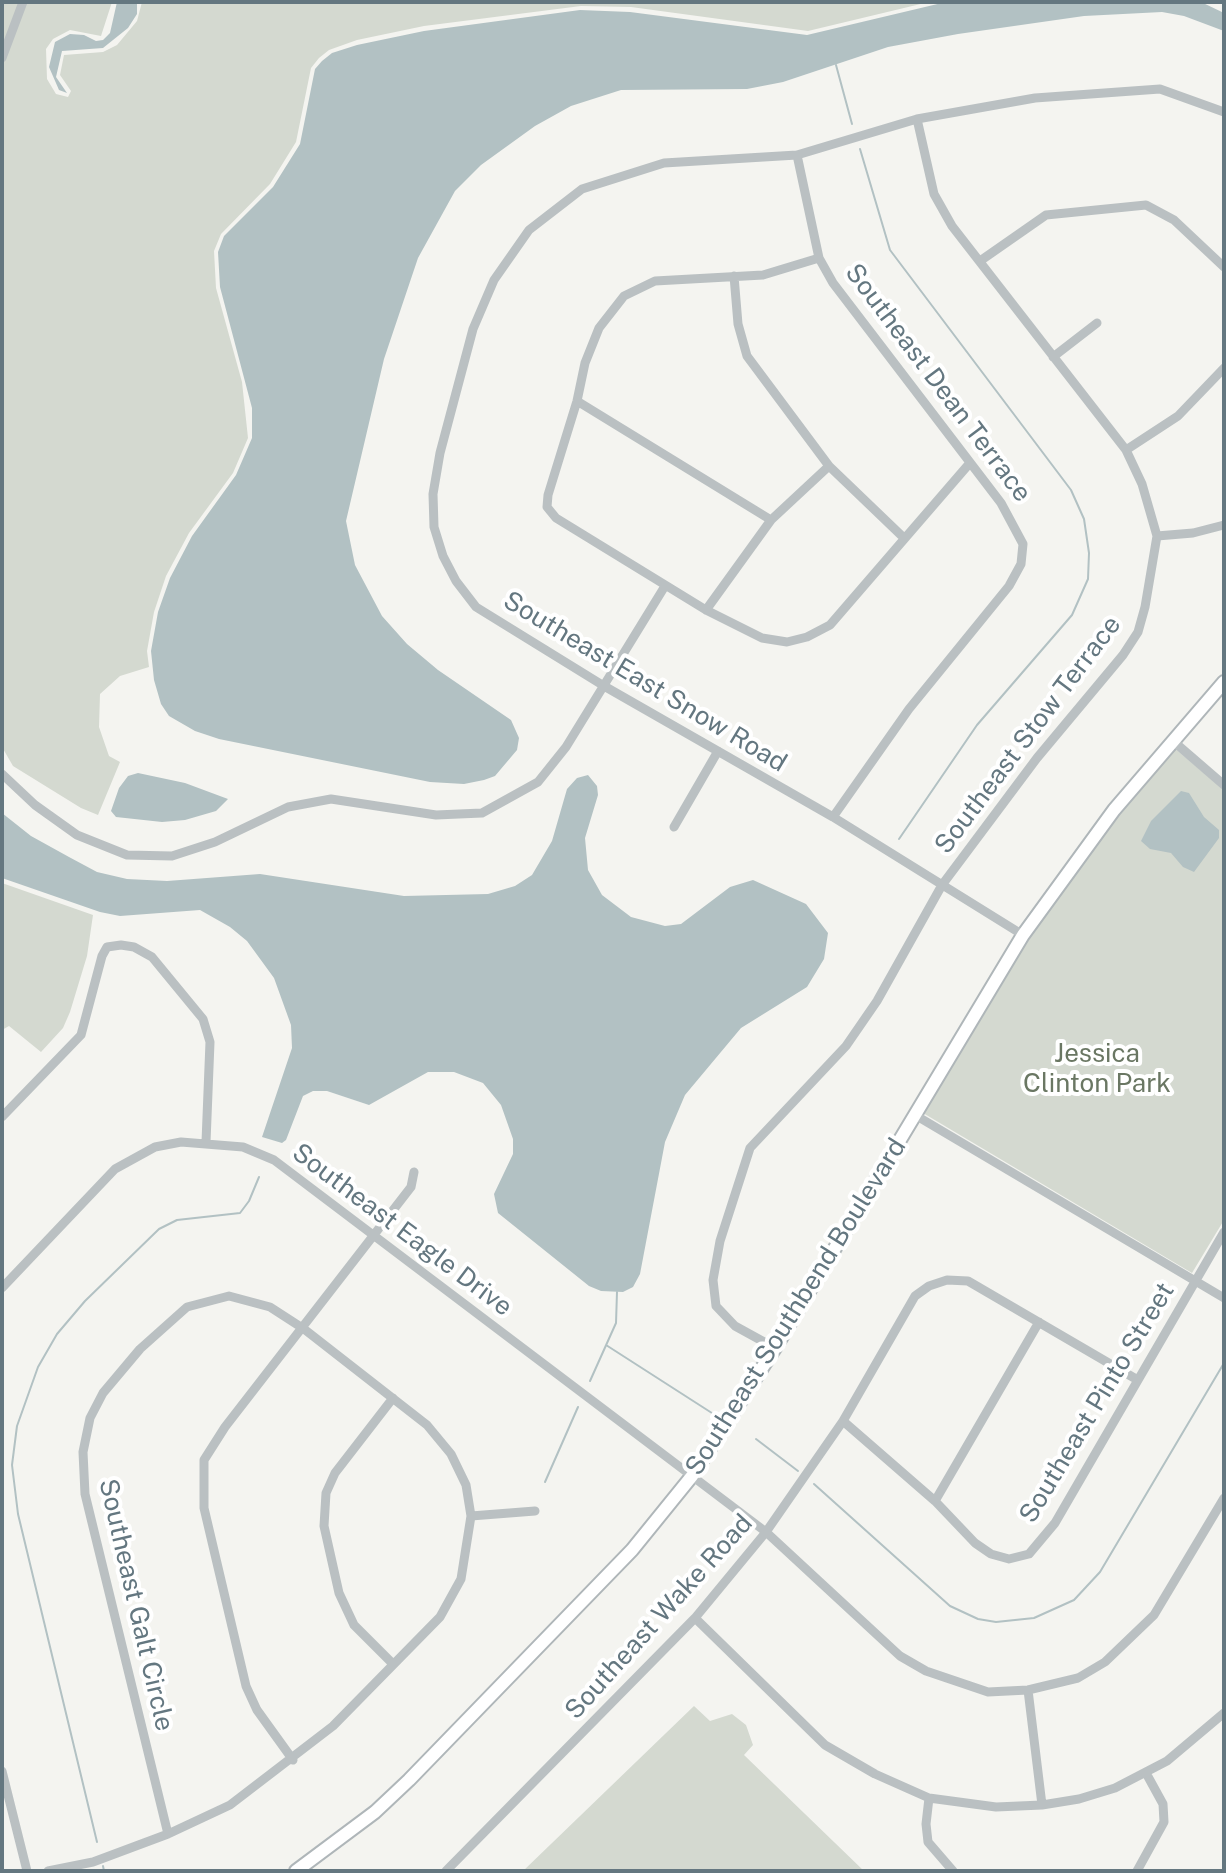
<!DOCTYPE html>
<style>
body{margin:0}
#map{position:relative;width:1226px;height:1873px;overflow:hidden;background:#f4f4f0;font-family:"Public Sans",sans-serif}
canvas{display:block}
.frame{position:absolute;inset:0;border:4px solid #647780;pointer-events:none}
</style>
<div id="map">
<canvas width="1226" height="1873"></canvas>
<div class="frame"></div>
</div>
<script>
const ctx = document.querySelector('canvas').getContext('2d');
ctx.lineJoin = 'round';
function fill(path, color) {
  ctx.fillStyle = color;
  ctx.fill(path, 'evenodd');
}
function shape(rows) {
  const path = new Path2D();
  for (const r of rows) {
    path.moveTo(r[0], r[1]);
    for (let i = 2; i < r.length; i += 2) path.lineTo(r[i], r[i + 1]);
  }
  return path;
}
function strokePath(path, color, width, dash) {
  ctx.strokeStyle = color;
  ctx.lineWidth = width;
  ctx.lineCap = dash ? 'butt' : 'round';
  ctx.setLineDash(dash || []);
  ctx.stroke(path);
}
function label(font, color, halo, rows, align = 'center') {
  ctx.font = font + ' "Public Sans",sans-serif';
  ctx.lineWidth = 8;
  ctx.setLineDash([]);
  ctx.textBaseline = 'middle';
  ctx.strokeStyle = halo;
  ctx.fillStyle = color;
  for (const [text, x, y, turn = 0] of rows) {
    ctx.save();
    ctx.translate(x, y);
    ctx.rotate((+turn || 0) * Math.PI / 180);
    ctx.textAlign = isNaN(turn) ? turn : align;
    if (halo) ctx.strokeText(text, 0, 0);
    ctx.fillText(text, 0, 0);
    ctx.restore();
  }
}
fill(shape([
 [2,2,112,2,101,36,70,30,53,39,46,49,47,79,56,94,68,97,71,91,60,75,64,55,103,52,117,45,137,21,142,2,929,2,808,31,631,7,581,6,424,26,357,40,329,50,319,58,311,68,296,142,270,184,221,234,214,251,216,288,242,382,248,438,233,473,189,533,166,576,154,612,147,651,149,667,120,676,100,694,99,727,109,756,120,762,98,815,81,808,13,766,2,747],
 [1173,747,1224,790,1224,1220,1192,1273,923,1113,1033,927,1102,835],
 [2,883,93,915,87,956,70,1012,63,1028,41,1052,9,1026,2,1030],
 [694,1706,710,1721,732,1714,746,1725,753,1745,744,1755,864,1871,523,1871]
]), '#d4d9d0');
fill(shape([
 [117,2,137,2,137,14,128,28,103,48,62,51,56,77,67,93,59,90,49,67,55,42,70,34,84,35,96,41,103,40,110,33],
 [946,2,1201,2,1224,13,1224,31,1184,16,1162,12,1084,16,958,34,888,47,783,82,747,89,621,90,571,106,535,126,481,165,455,191,418,258,384,359,346,521,355,565,382,616,407,644,438,670,511,720,519,738,517,750,495,776,484,780,464,784,430,782,219,739,195,731,169,716,161,704,154,680,151,651,158,612,170,578,192,536,236,475,252,438,252,408,220,287,218,252,224,236,273,187,300,144,315,69,322,61,332,53,357,45,424,31,580,10,630,12,807,35],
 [138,773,185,783,228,799,216,811,185,820,162,822,116,817,111,811,119,788,128,776],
 [588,775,597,786,598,795,585,838,588,870,602,895,631,917,665,926,681,924,730,887,753,880,806,904,828,933,824,959,807,987,741,1028,685,1095,665,1142,640,1274,633,1287,623,1292,601,1291,589,1286,498,1213,494,1194,513,1154,513,1139,501,1105,483,1083,454,1072,428,1072,369,1105,327,1091,313,1091,303,1096,286,1140,282,1143,262,1137,292,1048,291,1025,274,978,247,941,230,927,200,910,120,916,100,912,2,878,2,813,31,836,69,857,97,872,127,879,167,881,260,874,404,896,488,894,515,886,532,875,552,841,567,789,577,778],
 [1181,791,1189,793,1204,817,1219,830,1219,838,1194,872,1183,867,1171,853,1150,849,1141,841,1151,821]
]), '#b2c1c3');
strokePath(shape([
 [836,65,852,124],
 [860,149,890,250,1071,490,1084,519,1089,553,1088,579,1072,615,977,725,899,839],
 [606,1345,715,1415],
 [590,1381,616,1323,617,1292],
 [756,1439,798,1471],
 [545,1482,578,1407],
 [814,1484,950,1606,978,1619,996,1622,1034,1618,1074,1600,1100,1572,1224,1363],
 [97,1842,18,1514,12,1465,17,1426,38,1367,57,1334,85,1301,159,1229,177,1220,240,1213,249,1201,259,1177],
 [103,1866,104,1871]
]), '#b2c1c3', 2);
const secondary = shape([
 [296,1871,375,1812,409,1780,632,1550,692,1476,775,1348,1023,935,1114,810,1224,682]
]);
strokePath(secondary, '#afb6b9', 16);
strokePath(shape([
 [2,58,23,2],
 [797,155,819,258,833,283,1001,503,1023,544,1021,564,1009,586,909,709,833,817],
 [819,258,763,275,655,281,624,296,599,328,585,363,577,401,548,495,547,507,556,518,706,610,762,638,787,642,807,637,830,625,969,464],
 [980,261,1046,215,1146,205,1174,220,1224,267],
 [734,276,738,324,747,356,829,466,904,538],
 [1053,357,1097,323],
 [577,401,771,520],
 [1126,450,1178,416,1224,368],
 [1157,536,1193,533,1224,525],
 [706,610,771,520,829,466],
 [1173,741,1224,785],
 [2,774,35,805,77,835,127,855,172,856,215,842,288,807,331,799,436,815,482,813,538,782,566,747,665,586],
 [674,827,718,751],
 [1023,935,833,817,604,686,476,607,456,581,443,556,434,527,433,494,440,453,473,329,494,280,529,230,582,189,664,163,797,155,917,119,1035,98,1160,89,1224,112],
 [915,1115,1224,1298],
 [2,1117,81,1035,102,956,107,947,121,945,134,947,152,957,203,1019,210,1042,206,1142],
 [2,1288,115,1169,155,1147,181,1142,243,1147,274,1160,766,1532,900,1656,926,1671,988,1692,1028,1690,1078,1678,1105,1662,1154,1615,1224,1498],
 [775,1348,735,1326,716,1306,713,1280,720,1241,750,1148,846,1046,877,1001,942,885,1037,758,1123,655,1138,632,1145,607,1157,536,1142,484,1126,450,952,226,934,194,917,119],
 [843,1421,935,1501,975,1543,991,1554,1009,1559,1029,1554,1055,1523,1224,1232],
 [935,1501,1039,1322],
 [471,1516,535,1511],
 [695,1618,825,1745,875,1774,929,1798,996,1807,1042,1805,1079,1799,1115,1788,1167,1761,1224,1713],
 [393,1664,354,1625,339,1593,324,1526,326,1493,335,1473,393,1398],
 [1028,1690,1042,1805],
 [293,1760,257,1710,246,1686,204,1508,204,1460,225,1427,411,1187,414,1172],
 [2,1771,27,1871],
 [929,1798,926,1824,928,1842,953,1871],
 [48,1871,93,1862,168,1834,230,1805,333,1726,440,1617,461,1579,471,1516,466,1485,451,1454,427,1425,304,1329,270,1307,229,1296,187,1307,140,1349,103,1393,90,1418,83,1452,85,1494,168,1834],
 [446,1871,695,1618,766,1532,843,1421,915,1296,929,1286,947,1280,968,1281,1136,1379],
 [1137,1871,1164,1822,1163,1804,1146,1773]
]), '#bac0c2', 9);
strokePath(secondary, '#fff', 12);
label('26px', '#647780', '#fff', [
 ["Southeast Dean Terrace",938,383,53],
 ["Southeast East Snow Road",645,682,31],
 ["Southeast Stow Terrace",1028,735,-53],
 ["Southeast Eagle Drive",402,1230,37],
 ["Southeast Southbend Boulevard",796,1307,-58],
 ["Southeast Pinto Street",1097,1403,-59],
 ["Southeast Galt Circle",136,1605,77],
 ["Southeast Wake Road",659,1617,-48]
]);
label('26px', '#6a7763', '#fff', [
 ["Jessica",1097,1054],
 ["Clinton Park",1097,1084]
]);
</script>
